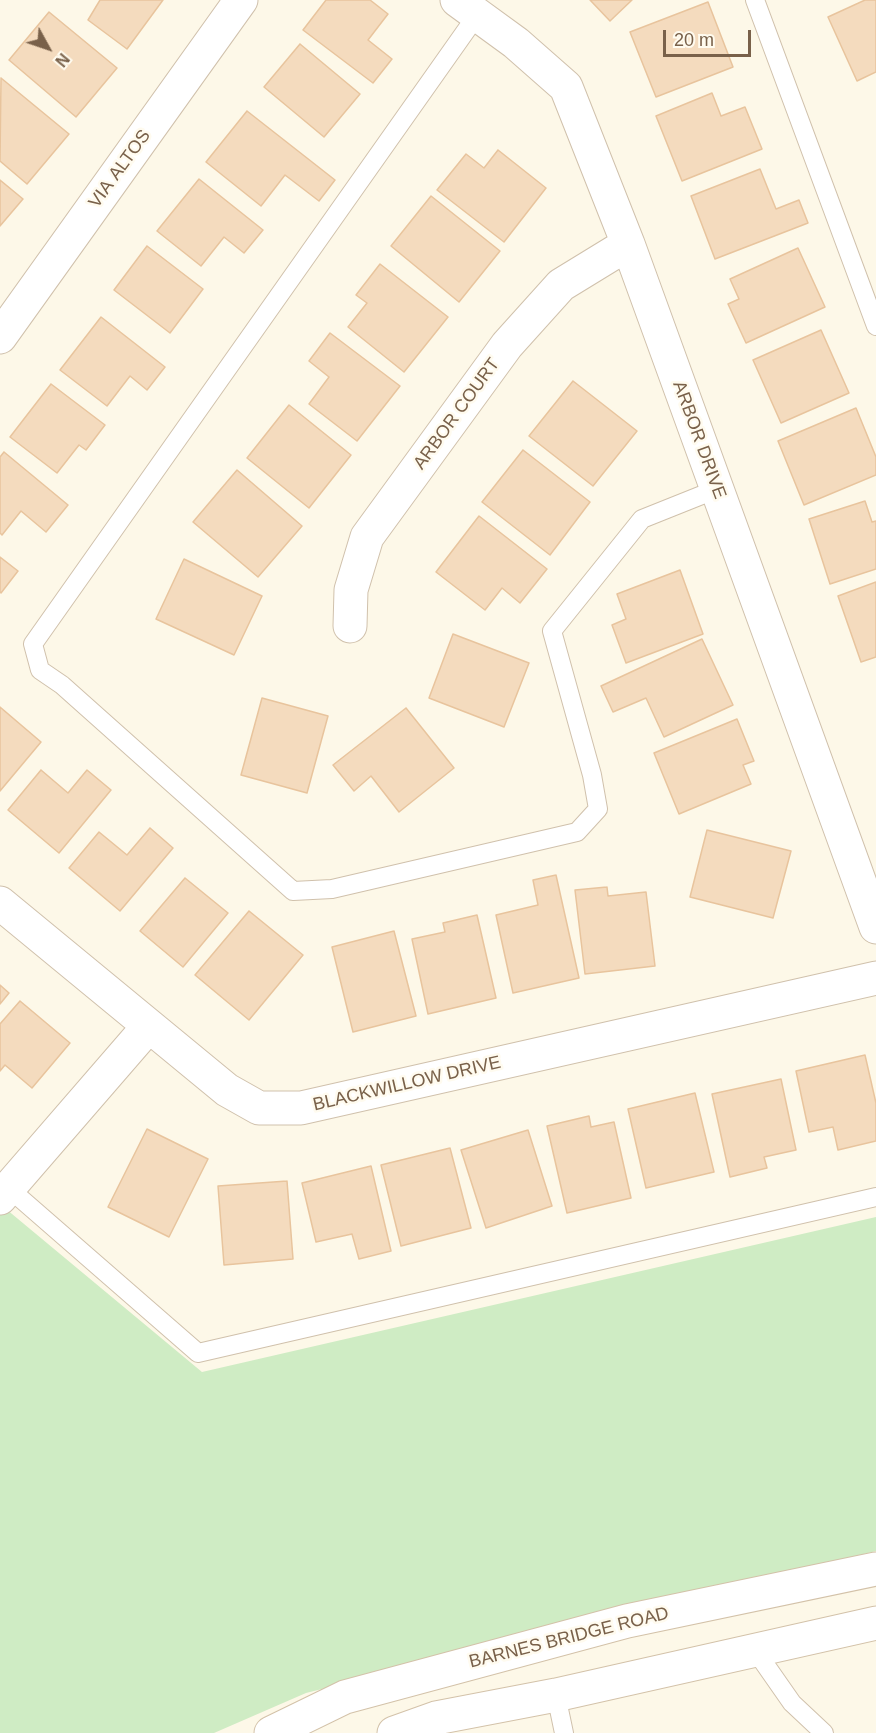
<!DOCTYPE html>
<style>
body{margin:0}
#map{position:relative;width:876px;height:1733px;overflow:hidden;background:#fdf8e8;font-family:Arial,sans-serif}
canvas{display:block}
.north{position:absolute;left:18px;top:18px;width:60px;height:60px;-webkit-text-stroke:4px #fffbef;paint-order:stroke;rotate:130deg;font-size:16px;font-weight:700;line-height:24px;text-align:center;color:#79614a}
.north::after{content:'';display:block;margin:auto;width:21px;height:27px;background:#79614a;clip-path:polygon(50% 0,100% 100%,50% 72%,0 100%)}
.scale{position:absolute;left:663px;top:30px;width:88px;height:27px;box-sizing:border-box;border:3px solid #79614a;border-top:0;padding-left:8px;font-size:18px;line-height:21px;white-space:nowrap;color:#79614a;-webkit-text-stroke:4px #fffbef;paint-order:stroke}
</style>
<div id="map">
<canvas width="876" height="1733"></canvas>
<div class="north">N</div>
<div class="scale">20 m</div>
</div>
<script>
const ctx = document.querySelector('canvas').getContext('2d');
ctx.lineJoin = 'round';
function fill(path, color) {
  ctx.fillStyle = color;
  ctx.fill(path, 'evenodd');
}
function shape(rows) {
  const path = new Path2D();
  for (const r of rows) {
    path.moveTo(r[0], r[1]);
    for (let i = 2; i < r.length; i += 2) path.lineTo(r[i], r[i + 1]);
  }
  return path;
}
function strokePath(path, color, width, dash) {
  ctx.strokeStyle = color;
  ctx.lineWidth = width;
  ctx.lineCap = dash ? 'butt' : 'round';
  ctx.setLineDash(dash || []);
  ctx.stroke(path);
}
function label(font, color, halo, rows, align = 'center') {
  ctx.font = font + ' Arial,sans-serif';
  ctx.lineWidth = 5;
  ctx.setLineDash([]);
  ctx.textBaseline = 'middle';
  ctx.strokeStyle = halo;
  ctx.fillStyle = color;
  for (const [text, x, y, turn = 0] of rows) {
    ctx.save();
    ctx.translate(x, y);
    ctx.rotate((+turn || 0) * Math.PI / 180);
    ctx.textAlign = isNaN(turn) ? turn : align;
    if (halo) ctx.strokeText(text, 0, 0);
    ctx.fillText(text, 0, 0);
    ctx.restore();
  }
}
fill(shape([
 [0,1204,202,1372,876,1217,876,1551,306,1693,214,1733,0,1733]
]), '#cfecc4');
const building = shape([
 [100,0,163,0,127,49,88,20,100,0],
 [326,0,370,0,388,14,368,40,392,59,373,83,303,30,326,0],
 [590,0,632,0,610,21,590,0],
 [865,0,876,0,876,72,857,81,828,17,865,0],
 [708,2,733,67,656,97,630,32,708,2],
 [49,12,117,68,76,117,9,60,49,12],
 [300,44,360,94,324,137,264,87,300,44],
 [1,78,69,134,27,184,0,161,1,78],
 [712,93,721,116,745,107,762,149,682,181,656,116,712,93],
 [247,111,335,180,319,201,285,175,261,206,206,162,247,111],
 [498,150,546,188,504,242,437,190,466,154,484,168,498,150],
 [760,169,776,209,799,200,808,223,715,259,691,196,760,169],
 [199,179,263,230,244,253,224,237,201,266,157,231,199,179],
 [0,180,23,199,0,226,0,180],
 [431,196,500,251,459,302,391,246,431,196],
 [147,246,203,289,170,333,114,290,147,246],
 [798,248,825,307,746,343,728,304,739,299,730,279,798,248],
 [380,264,448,317,404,372,348,327,367,303,356,295,380,264],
 [101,317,165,367,147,390,130,376,107,406,60,370,101,317],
 [821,330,849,393,781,423,753,360,821,330],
 [330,333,400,386,357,441,309,404,329,377,309,361,330,333],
 [573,381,637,431,593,486,529,436,573,381],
 [51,384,105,425,86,450,79,445,57,473,10,437,51,384],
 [289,405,351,455,309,508,247,458,289,405],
 [856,408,876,457,876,475,804,505,778,441,856,408],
 [523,450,590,502,550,555,482,502,523,450],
 [4,452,68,505,46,532,21,511,2,535,0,533,0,457,4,452],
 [237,470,302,526,258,577,193,522,237,470],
 [865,501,872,522,876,521,876,569,830,584,809,519,865,501],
 [479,516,547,569,520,603,502,588,485,610,436,572,479,516],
 [0,557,18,571,1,593,0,592,0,557],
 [184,559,262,596,234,655,156,619,184,559],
 [680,570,703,634,626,663,612,625,626,619,617,594,680,570],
 [876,582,876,657,861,662,838,596,876,582],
 [453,634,529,663,504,727,429,698,453,634],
 [702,639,733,705,664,737,646,698,613,712,601,686,702,639],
 [262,698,328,716,307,793,241,775,262,698],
 [0,707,41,742,0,791,0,707],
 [406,708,454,768,399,812,371,776,354,791,333,765,406,708],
 [737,719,754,761,743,765,751,784,679,814,654,753,737,719],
 [41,770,68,793,87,770,111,790,59,853,8,810,41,770],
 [150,828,173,848,120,911,69,868,99,832,127,855,150,828],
 [707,830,791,851,773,918,690,897,707,830],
 [556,875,579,978,513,993,496,915,538,905,533,880,556,875],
 [185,878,228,913,183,967,140,931,185,878],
 [607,887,608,896,646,892,655,966,585,974,575,890,607,887],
 [249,911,303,955,249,1020,195,975,249,911],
 [477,915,496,998,428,1014,412,939,445,932,443,923,477,915],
 [394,931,416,1016,353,1032,332,947,394,931],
 [0,985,9,993,0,1004,0,985],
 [20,1001,70,1043,32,1088,5,1065,0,1071,0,1024,20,1001],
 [865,1055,876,1103,876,1141,838,1150,833,1127,809,1132,796,1071,865,1055],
 [781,1079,796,1150,764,1157,767,1168,730,1177,712,1094,781,1079],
 [695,1093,714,1172,646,1188,628,1109,695,1093],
 [589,1116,591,1127,614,1122,631,1198,567,1213,547,1126,589,1116],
 [147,1129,208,1159,169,1237,108,1207,147,1129],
 [528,1130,552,1206,486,1228,461,1150,528,1130],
 [450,1148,471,1228,401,1246,381,1165,450,1148],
 [371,1166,391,1251,359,1259,352,1234,316,1242,302,1183,371,1166],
 [287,1181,293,1259,224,1265,218,1186,287,1181]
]);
fill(building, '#f4dbbe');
strokePath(building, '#e8c49d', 1.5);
const lane = shape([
 [755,0,876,326],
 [477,15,33,644,40,670,62,685,293,891,332,889,577,832,598,809,592,775,552,631,642,519,717,489],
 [4,1184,198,1353,876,1197],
 [755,1650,792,1703,824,1733],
 [556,1695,564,1733]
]);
const street = shape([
 [457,0,516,43,566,87,628,244,876,927],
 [0,337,241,0],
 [350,626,351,590,367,537,507,345,561,285,628,244],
 [0,903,227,1090,259,1108,301,1108,876,978],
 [0,1198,148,1027]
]);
const secondary = shape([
 [271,1733,345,1697,627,1621,876,1569],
 [394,1733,436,1718,556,1695,876,1623]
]);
strokePath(lane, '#d0c1ac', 20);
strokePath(street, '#d0c1ac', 35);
strokePath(secondary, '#d3c2a9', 35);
strokePath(lane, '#fff', 18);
strokePath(street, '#fff', 33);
strokePath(secondary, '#fff', 33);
label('18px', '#79614a', '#fffbef', [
 ["VIA ALTOS",120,169,-54],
 ["ARBOR COURT",457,414,-54],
 ["ARBOR DRIVE",699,440,70],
 ["BLACKWILLOW DRIVE",407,1084,-13],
 ["BARNES BRIDGE ROAD",569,1638,-14]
]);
</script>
